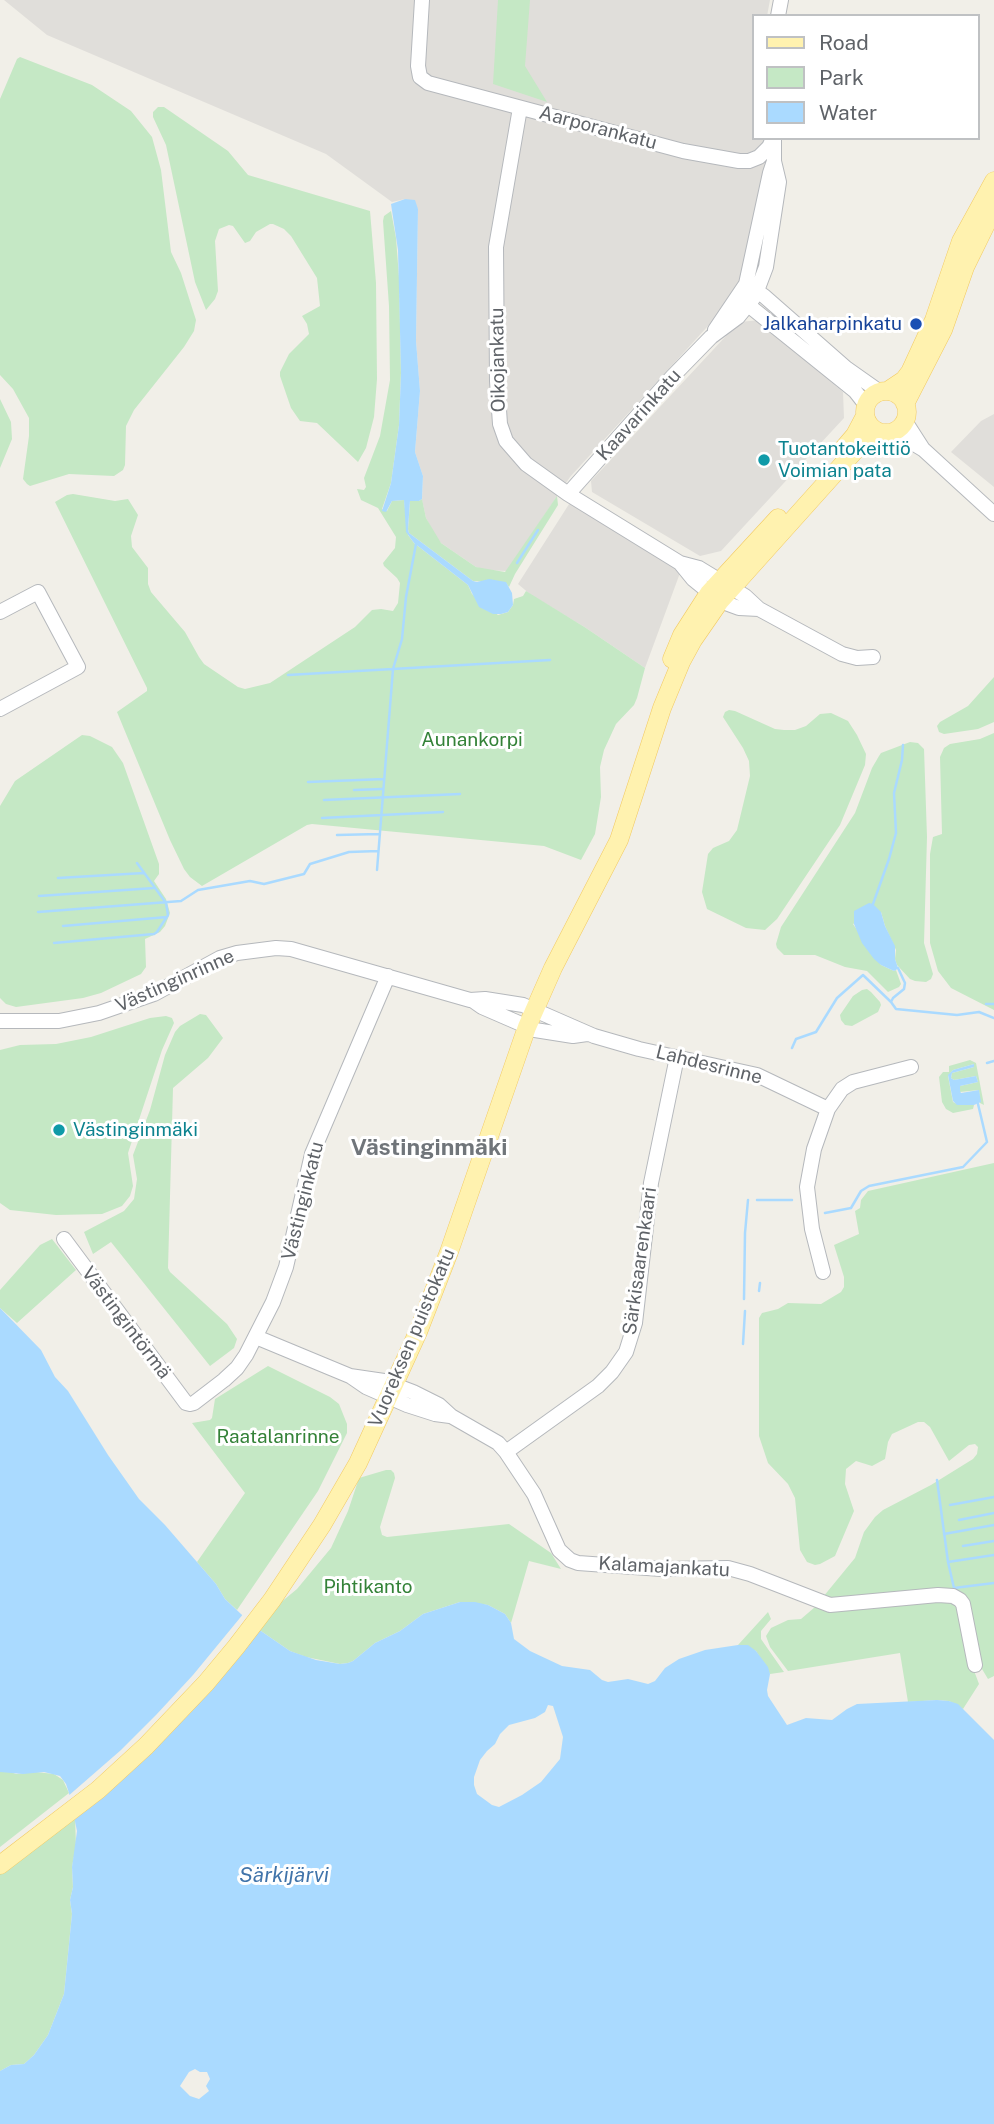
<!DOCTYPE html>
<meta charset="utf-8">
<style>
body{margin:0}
#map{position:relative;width:994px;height:2124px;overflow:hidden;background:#f1efe8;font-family:"Public Sans",sans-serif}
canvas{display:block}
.legend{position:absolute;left:752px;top:14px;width:228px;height:126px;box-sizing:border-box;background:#fff;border:2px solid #bfc1c3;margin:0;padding:9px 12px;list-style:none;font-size:21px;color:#5f6368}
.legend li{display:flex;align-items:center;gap:14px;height:35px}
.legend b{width:35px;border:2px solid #bfc1c3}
</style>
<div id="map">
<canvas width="994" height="2124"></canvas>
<ul class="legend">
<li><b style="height:9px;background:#fff2af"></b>Road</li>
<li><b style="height:19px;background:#c5e8c5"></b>Park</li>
<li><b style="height:19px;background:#aadaff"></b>Water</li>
</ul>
</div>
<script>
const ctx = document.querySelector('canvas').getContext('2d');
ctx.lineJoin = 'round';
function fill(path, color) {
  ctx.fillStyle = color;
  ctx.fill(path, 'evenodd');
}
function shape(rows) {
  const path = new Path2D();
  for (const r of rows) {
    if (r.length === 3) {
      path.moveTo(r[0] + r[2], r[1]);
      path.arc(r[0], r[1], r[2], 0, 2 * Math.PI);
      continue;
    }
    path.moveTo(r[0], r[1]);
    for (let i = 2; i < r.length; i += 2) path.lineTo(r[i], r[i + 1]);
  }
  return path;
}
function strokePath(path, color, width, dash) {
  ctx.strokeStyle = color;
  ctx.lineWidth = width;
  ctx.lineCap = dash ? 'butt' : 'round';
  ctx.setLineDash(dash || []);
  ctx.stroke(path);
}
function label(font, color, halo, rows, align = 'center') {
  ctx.font = font + ' "Public Sans",sans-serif';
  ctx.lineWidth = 6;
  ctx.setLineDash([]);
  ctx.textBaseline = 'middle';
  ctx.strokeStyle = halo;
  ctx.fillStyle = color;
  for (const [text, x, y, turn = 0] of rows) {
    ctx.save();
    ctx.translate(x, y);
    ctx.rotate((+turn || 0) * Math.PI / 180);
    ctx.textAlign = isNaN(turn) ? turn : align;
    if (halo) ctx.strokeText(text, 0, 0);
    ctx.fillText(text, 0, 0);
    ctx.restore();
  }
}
fill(shape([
 [4,0,770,0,767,16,754,16,754,138,764,138,765,167,739,292,570,477,507,571,485,570,476,567,441,543,436,538,426,518,422,500,423,476,415,452,420,391,416,341,418,209,405,199,392,202,326,154,47,35],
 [761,320,843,392,844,418,721,551,700,556,592,492,591,481,739,322],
 [994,414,994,487,951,452,981,421],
 [571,501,678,569,680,573,645,668,586,628,531,595,518,584]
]), '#e0deda');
fill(shape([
 [498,0,530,0,525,66,547,102,493,84],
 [20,57,92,85,131,111,152,137,161,170,171,252,181,273,196,320,194,331,184,347,134,410,126,426,125,465,123,470,114,476,69,474,30,486,27,484,23,479,29,436,29,418,13,389,0,375,0,99,17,59],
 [158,107,164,107,228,151,248,175,370,211,376,283,377,379,374,417,366,448,358,462,317,423,300,421,291,408,280,376,280,372,289,354,309,334,307,324,302,316,320,306,317,278,291,236,284,229,273,224,270,224,256,232,250,241,245,243,233,226,229,225,219,229,215,241,218,291,215,299,206,310,195,282,166,145,153,117,153,112],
 [391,211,396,238,399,277,401,373,399,425,391,483,382,509,387,511,392,501,404,500,408,535,414,543,468,585,472,594,498,615,508,612,513,605,514,599,523,596,526,591,586,628,645,668,637,698,634,705,616,724,604,750,600,767,601,797,595,834,581,860,544,846,312,824,307,825,202,886,190,877,184,869,170,840,117,712,147,691,147,688,55,502,67,495,73,494,115,501,128,499,138,515,131,536,132,547,148,568,148,584,151,592,185,632,199,657,204,664,238,687,245,689,270,683,355,627,372,610,381,609,393,611,398,603,400,583,397,578,384,566,383,563,395,548,396,537,378,508,361,500,357,489,364,490,366,487,364,478,380,436,390,380,389,306,383,221,384,216],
 [0,399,11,422,12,439,0,468],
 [557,496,558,505,515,574,509,587,506,583,473,581,409,533,408,529,410,501,419,501,422,499,426,518,441,543,476,567,505,572],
 [994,677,994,722,978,729,944,734,939,732,937,726,940,722,968,706],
 [729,710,735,711,775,729,784,730,795,730,806,726,820,714,831,713,848,721,857,735,866,754,865,765,840,825,777,919,765,930,746,928,707,909,702,892,708,854,713,848,729,841,737,830,750,776,749,761,743,748,723,717,725,712],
 [994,733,994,1010,951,988,938,971,930,943,930,854,933,837,942,834,940,757,944,748,950,744,980,739],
 [82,735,90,736,112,747,123,763,159,864,159,874,154,881,166,899,170,913,165,926,160,932,145,939,146,967,141,974,101,993,83,998,16,1007,6,1004,0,998,0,806,15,781],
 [910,742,918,743,924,749,927,837,924,943,933,974,931,979,926,982,915,981,910,979,897,965,895,959,896,950,885,926,881,912,853,924,881,965,894,971,896,970,901,984,899,987,888,992,867,971,845,967,815,955,784,955,777,948,776,944,781,927,855,813,872,768,879,756,881,753],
 [867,989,871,992,880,1002,881,1005,878,1012,852,1026,845,1025,841,1020,840,1015,853,996,862,990],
 [200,1014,206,1015,223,1038,208,1058,173,1088,168,1268,170,1272,227,1324,237,1339,234,1348,210,1366,111,1242,93,1254,84,1232,124,1211,134,1199,137,1179,133,1155,150,1110,165,1055,175,1032,180,1026],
 [166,1016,172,1018,174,1023,162,1050,128,1153,133,1186,130,1196,122,1206,102,1214,56,1215,10,1210,0,1203,0,1050,20,1045,56,1044,91,1037,150,1018],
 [970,1060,976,1063,984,1105,980,1103,979,1090,960,1092,960,1086,978,1082,976,1076,954,1080,951,1078,952,1073,974,1067,974,1064,953,1070,948,1076,953,1102,959,1105,974,1105,973,1109,953,1113,946,1109,942,1102,939,1077,943,1072,949,1072,949,1066],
 [994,1163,994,1676,988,1679,976,1659,965,1599,837,1602,823,1597,855,1558,864,1532,875,1517,883,1510,931,1485,973,1459,977,1454,978,1447,975,1444,969,1445,949,1461,930,1427,924,1422,918,1422,892,1434,888,1442,885,1459,872,1466,856,1461,846,1469,845,1484,854,1511,835,1556,820,1564,815,1565,807,1562,800,1550,795,1498,788,1484,768,1463,759,1436,759,1318,762,1313,778,1309,788,1303,821,1304,841,1292,844,1287,844,1277,834,1245,859,1234,855,1211,860,1208,861,1200,868,1191],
 [52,1239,76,1270,17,1323,0,1308,0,1290,40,1245],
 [268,1366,330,1397,339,1404,347,1424,347,1433,318,1491,237,1610,225,1599,216,1584,197,1562,245,1493,192,1423,210,1420,212,1418,215,1399],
 [386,1470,391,1470,394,1473,395,1478,380,1527,382,1535,387,1537,509,1524,551,1553,561,1569,529,1561,511,1623,505,1614,488,1605,460,1602,423,1614,400,1631,375,1643,353,1661,348,1663,340,1664,306,1657,290,1651,258,1629,274,1608,297,1589,331,1548,348,1511,359,1478],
 [932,1598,959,1601,970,1660,979,1684,963,1709,949,1701,937,1700,908,1702,900,1653,788,1671,770,1647,766,1636,771,1628,788,1620,801,1619,815,1607],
 [768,1612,771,1619,761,1631,761,1639,784,1672,770,1674,756,1651,738,1645],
 [8,1771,16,1774,36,1772,54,1774,63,1780,69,1793,0,1847,0,1772],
 [75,1817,76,1846,72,1867,73,1887,70,1900,72,1914,64,1994,48,2035,34,2055,24,2064,11,2065,0,2071,0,1873]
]), '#c5e8c5');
fill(shape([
 [405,199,415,200,418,209,416,341,420,391,415,452,423,476,422,499,419,501,410,501,408,529,409,533,473,581,477,582,489,579,506,582,512,593,513,605,508,612,501,614,493,614,479,607,468,585,414,543,406,532,404,500,392,501,386,512,382,511,391,483,399,425,401,373,398,250,391,204],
 [869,903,873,904,881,912,885,926,895,946,895,959,898,968,896,970,894,971,881,965,874,959,862,943,854,924,854,911],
 [974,1064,974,1067,952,1073,951,1078,954,1080,976,1076,978,1082,960,1086,960,1091,961,1093,979,1090,981,1102,974,1105,957,1105,953,1101,948,1075,953,1070],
 [0,1308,41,1350,55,1377,68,1391,108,1455,139,1499,165,1525,216,1584,225,1599,241,1614,258,1629,290,1651,316,1660,340,1664,348,1663,353,1661,375,1643,400,1631,423,1614,460,1602,475,1602,488,1605,505,1614,511,1623,514,1639,530,1651,562,1666,590,1670,602,1680,608,1682,628,1679,648,1684,655,1681,665,1668,679,1659,705,1650,738,1645,748,1645,756,1651,768,1667,770,1674,767,1690,768,1696,787,1725,806,1718,832,1720,847,1709,857,1704,937,1700,949,1701,958,1704,994,1740,994,2124,0,2124,0,2071,11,2065,24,2064,34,2055,48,2035,64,1994,72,1914,70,1900,73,1887,72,1867,77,1831,69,1793,66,1784,60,1776,44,1772,23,1774,0,1772],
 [548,1705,553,1706,563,1737,560,1759,541,1782,522,1795,499,1807,492,1805,477,1794,474,1785,474,1777,480,1760,487,1751,495,1744,500,1734,509,1725,535,1718,545,1712],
 [195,2069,200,2072,207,2072,210,2079,206,2086,209,2091,199,2099,190,2096,180,2086,189,2072]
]), '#aadaff');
fill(shape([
 [244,1613,259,1626,72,1818,67,1797,121,1750,156,1715,193,1675]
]), '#f1efe8');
strokePath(shape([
 [517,563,538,530],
 [288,675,550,660],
 [308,782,384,779],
 [354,790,382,789],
 [324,800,460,794],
 [322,818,443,812],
 [337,835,379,834],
 [377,870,393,669,402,639,406,597,416,544],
 [58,878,144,873],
 [39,896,154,888],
 [873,904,889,859,896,833,894,793,902,760,903,745],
 [38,912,181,901,198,890,250,881,264,884,304,874,310,864,349,852,378,851],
 [63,926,167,917],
 [54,943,154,934,157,932,168,915,166,903,137,863],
 [898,968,905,983,904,989,893,998,891,1002,896,1009,957,1015,979,1012,994,1018],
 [986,1004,994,1004],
 [792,1048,796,1039,816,1032,837,998,863,975,891,1002],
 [987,1063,994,1061],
 [757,1200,792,1200],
 [825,1213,851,1208,861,1191,869,1186,963,1167,987,1142,978,1104],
 [759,1291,760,1283],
 [744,1299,745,1233,748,1200],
 [743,1344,745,1311],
 [937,1480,948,1562,954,1588,994,1583],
 [950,1505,994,1497],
 [959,1520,994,1513],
 [944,1534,994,1525],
 [963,1546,994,1541],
 [948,1562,994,1555]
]), '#aadaff', 2.5);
const minor = shape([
 [422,0,418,66,420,77,428,83,683,151,739,161,749,161,759,157,769,147,773,138],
 [778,16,781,0],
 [520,108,496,247,497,381,500,424,506,441,526,464,568,494,680,563,699,568,745,596,759,609,842,654,857,658,873,657],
 [751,287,764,296,846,368,880,392],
 [742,300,855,391,866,405],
 [715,330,746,284,770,173,774,161],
 [905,421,923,449],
 [894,432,924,450,994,514],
 [568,494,672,377,711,337,738,317,755,296,766,267,779,182,774,161,774,140],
 [680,563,693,579,720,601,739,608,759,609],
 [0,612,38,592,78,667,0,709],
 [472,1000,482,1007,535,1030,573,1036,587,1034],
 [0,1021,59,1021,99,1013,154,994,220,958,237,953,276,948,291,949,470,1000,485,999,523,1005,594,1036,639,1049,757,1075,828,1109],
 [64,1239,186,1403,190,1404,194,1403,224,1380,237,1368,246,1355,273,1302,286,1267,312,1154,388,976],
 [823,1272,812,1229,807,1187,814,1149,828,1109,842,1089,853,1082,911,1067],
 [256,1337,350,1376,366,1387,407,1405,435,1414,450,1416],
 [350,1376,384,1381,413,1392,439,1405,451,1416,498,1443,506,1452,534,1494,559,1550,570,1560,578,1563,661,1569,728,1568,750,1574,830,1605,938,1595,953,1596,960,1600,963,1604,975,1665],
 [506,1452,598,1386,612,1372,626,1352,635,1323,651,1183,677,1057]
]);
const major = shape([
 [889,390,904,380,910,372,934,320,961,241,994,181],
 [886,412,21],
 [905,404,943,330,965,267,994,208],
 [843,449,855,435,864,418],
 [672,659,682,635,709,593,778,518],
 [0,1865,98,1790,146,1746,206,1683,236,1647,272,1600,322,1525,358,1463,418,1332,449,1252,527,1027,553,968,619,840,662,708,681,662,693,640,720,601,860,445,879,434]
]);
strokePath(minor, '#b5b8bc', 16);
strokePath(major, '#f2c960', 19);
strokePath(minor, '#fff', 14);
strokePath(major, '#fff2af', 18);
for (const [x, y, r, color] of [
 [916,324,7,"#1a4fb4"],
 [764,460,7,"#0f9aa8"],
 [59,1130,7,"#0f9aa8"]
]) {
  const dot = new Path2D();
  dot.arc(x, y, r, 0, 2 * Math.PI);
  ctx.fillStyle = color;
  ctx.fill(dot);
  strokePath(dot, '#fff', 2.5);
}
label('19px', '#5f6368', '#fff', [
 ["Aarporankatu",598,128,15],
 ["Oikojankatu",498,360,-91],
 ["Kaavarinkatu",639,415,-48],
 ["Västinginrinne",175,981,-24],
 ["Lahdesrinne",709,1065,14],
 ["Västinginkatu",303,1201,-76],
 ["Särkisaarenkaari",640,1261,-82],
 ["Västingintörmä",126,1323,53],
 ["Vuoreksen puistokatu",412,1338,-67],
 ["Kalamajankatu",664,1567,3]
]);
label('19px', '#164399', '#fff', [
 ["Jalkaharpinkatu",902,324]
], 'right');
label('19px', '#0d838f', '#fff', [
 ["Tuotantokeittiö",778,449],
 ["Voimian pata",778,471],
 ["Västinginmäki",73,1130]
], 'left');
label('19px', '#348238', '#fff', [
 ["Aunankorpi",472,740],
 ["Raatalanrinne",278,1437],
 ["Pihtikanto",368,1587]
]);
label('italic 21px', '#4174aa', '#fff', [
 ["Särkijärvi",284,1876]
]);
label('bold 23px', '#70757a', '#fff', [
 ["Västinginmäki",429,1148]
]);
</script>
